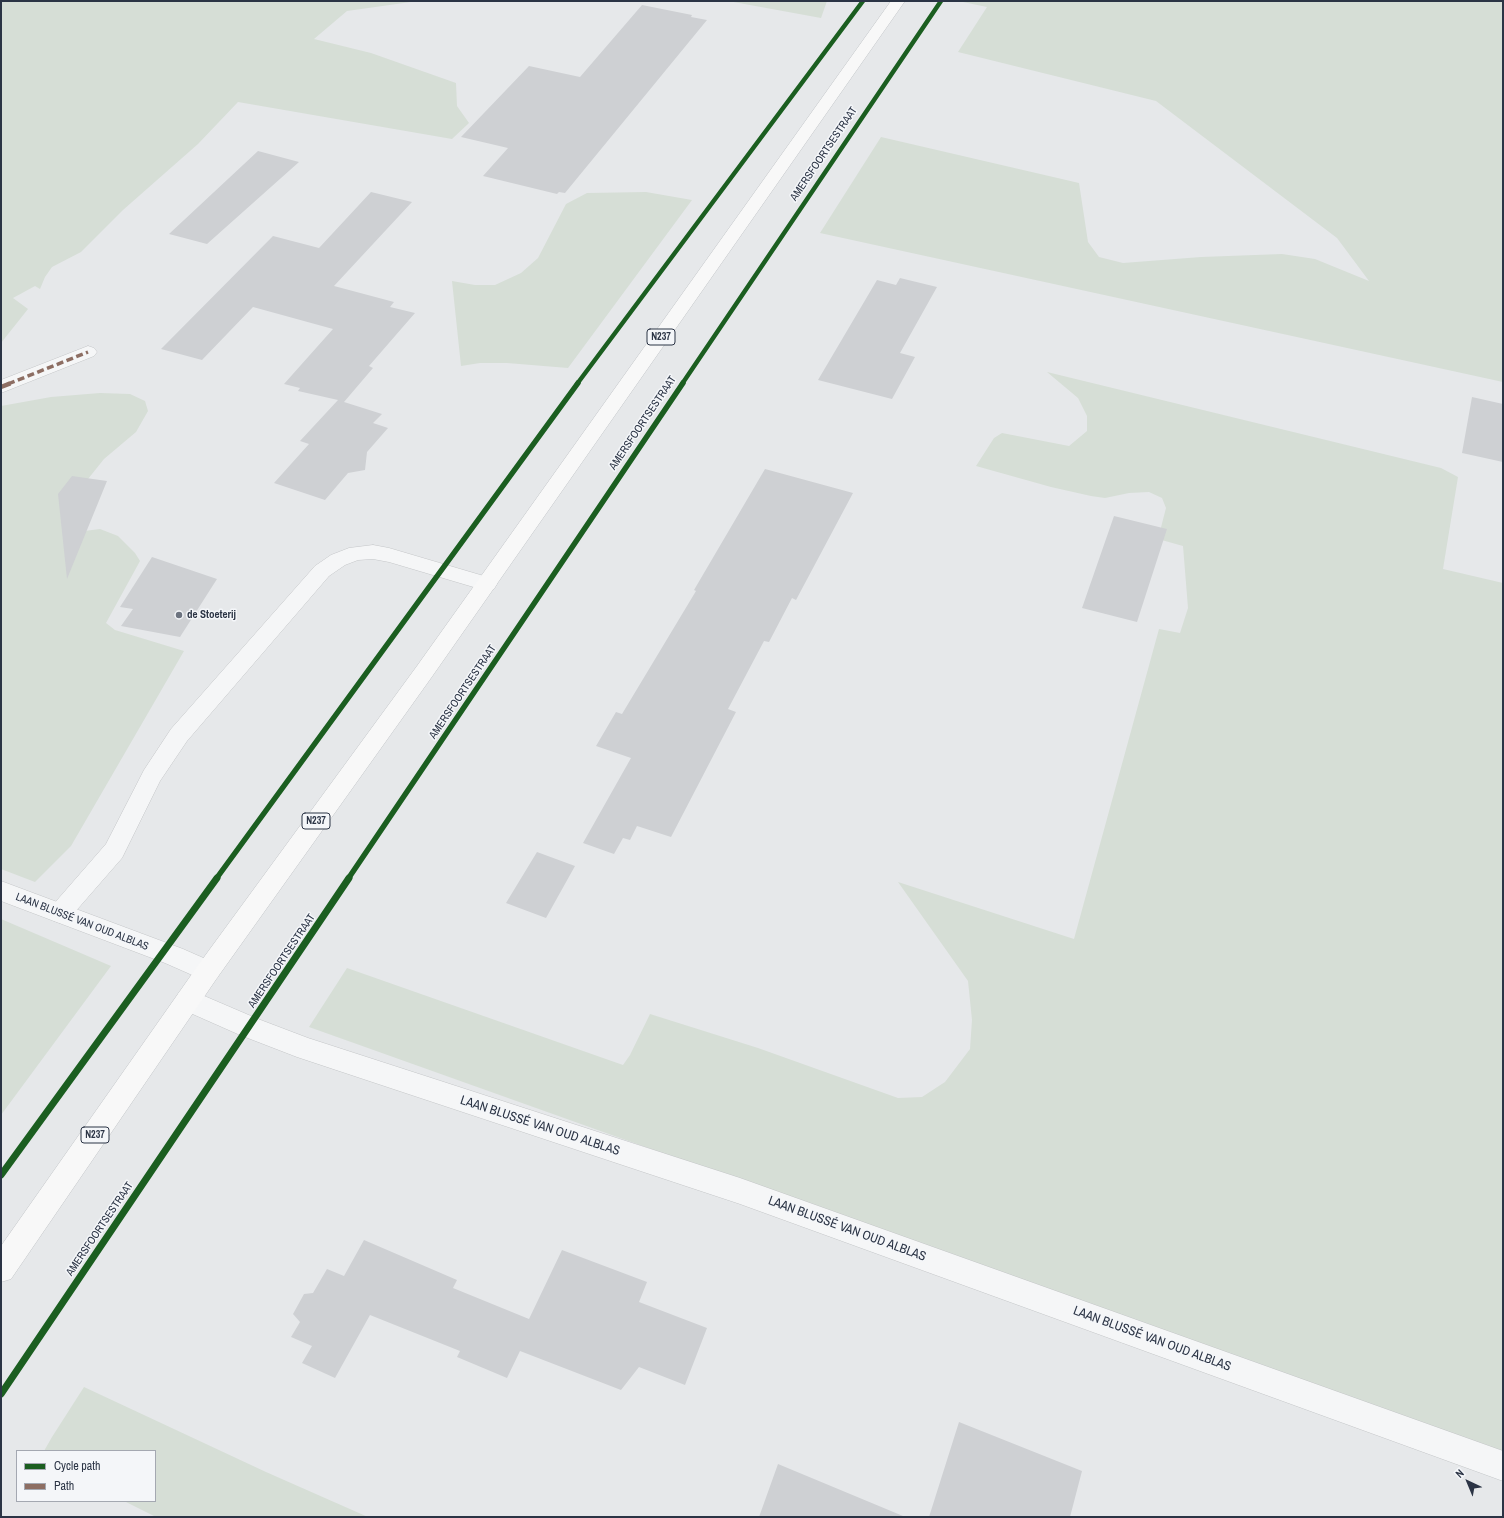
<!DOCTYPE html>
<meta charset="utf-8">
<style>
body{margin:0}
#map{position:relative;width:1504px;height:1518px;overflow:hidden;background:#e6e8ea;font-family:"Archivo Narrow",sans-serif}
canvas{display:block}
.frame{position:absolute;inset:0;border:2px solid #2b3445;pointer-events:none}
.legend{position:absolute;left:16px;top:1450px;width:140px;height:52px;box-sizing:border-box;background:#f4f6f9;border:1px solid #a4a8b1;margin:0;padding:5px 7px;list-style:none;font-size:12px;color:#2b3445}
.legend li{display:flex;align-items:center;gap:8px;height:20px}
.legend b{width:20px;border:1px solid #a4a8b1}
.north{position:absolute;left:1448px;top:1462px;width:40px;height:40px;-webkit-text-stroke:3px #f4f6f9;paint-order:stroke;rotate:316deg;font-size:11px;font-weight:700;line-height:16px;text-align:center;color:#2b3445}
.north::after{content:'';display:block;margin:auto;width:14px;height:18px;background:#2b3445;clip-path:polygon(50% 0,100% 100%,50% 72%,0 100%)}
</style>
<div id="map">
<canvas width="1504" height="1518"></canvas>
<div class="frame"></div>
<ul class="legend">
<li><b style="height:5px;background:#1b5e20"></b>Cycle path</li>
<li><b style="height:5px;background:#8d6e63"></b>Path</li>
</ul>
<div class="north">N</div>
</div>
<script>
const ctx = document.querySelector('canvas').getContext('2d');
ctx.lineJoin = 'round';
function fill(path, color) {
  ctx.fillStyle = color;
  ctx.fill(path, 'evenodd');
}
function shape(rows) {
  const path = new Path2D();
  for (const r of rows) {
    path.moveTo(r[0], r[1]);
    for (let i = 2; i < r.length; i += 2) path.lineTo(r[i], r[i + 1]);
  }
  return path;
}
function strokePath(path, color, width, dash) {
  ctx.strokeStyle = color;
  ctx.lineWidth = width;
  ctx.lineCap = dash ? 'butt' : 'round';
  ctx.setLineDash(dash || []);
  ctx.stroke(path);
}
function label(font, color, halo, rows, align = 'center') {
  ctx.font = font + ' "Archivo Narrow",sans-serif';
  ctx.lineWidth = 3;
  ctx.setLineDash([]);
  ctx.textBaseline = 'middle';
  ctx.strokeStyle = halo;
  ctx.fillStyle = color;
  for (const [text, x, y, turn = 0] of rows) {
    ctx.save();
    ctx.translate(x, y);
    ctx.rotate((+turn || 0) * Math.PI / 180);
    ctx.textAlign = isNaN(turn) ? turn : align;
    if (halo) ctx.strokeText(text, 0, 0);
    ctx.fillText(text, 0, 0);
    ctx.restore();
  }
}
fill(shape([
 [1,1,418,1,347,11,314,39,371,53,456,83,457,106,469,123,452,139,238,102,198,144,123,210,81,252,52,267,45,277,40,289,35,286,13,298,28,309,1,343],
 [728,1,827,1,821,18],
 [958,1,1503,1,1503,382,820,233,881,137,1079,183,1088,242,1099,257,1123,263,1201,257,1282,254,1315,259,1369,281,1337,238,1156,101,958,52,987,7],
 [646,192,692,200,568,368,507,363,480,363,461,366,452,281,475,285,495,285,521,273,538,258,566,204,587,193],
 [1047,372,1441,468,1458,477,1443,569,1503,583,1503,1453,309,1027,347,968,623,1065,630,1055,650,1014,758,1048,898,1098,922,1097,945,1082,970,1049,972,1020,968,981,898,882,1074,939,1159,629,1180,633,1188,608,1183,546,1158,539,1166,508,1162,498,1149,492,1129,493,1105,498,1091,496,1051,487,976,466,994,438,1002,433,1069,446,1087,431,1087,416,1078,398],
 [100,393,130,394,145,401,148,411,136,432,104,459,80,489,69,533,100,529,118,536,135,553,140,561,106,623,115,630,184,651,71,846,35,882,1,869,1,406,51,397],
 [1,919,111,966,1,1115],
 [84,1387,266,1472,368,1517,156,1517,124,1501,155,1501,155,1451,44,1451,52,1437]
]), '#d6ded6');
fill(shape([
 [642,5,692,15,691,17,707,20,565,193,559,192,557,194,483,176,508,148,461,137,529,66,580,77],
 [258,151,299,162,207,244,169,234],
 [371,192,412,202,334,286,394,302,390,307,415,313,369,366,373,368,344,402,382,414,373,423,388,428,367,452,365,470,348,473,325,500,274,483,309,444,300,441,338,400,298,391,300,388,284,384,333,329,253,307,202,360,161,349,273,236,319,248],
 [900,278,937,287,900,353,915,357,892,399,818,380,877,280,896,285],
 [1472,397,1503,404,1503,462,1462,453],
 [765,469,853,493,796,600,792,598,769,642,764,641,728,709,736,712,671,837,637,826,630,840,623,838,614,854,583,843,631,758,596,746,616,712,622,714,696,591,694,590],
 [72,476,107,481,67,579,58,494],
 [1114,516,1167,529,1137,622,1082,608],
 [152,557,217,579,180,637,121,626,133,609,120,607],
 [537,852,575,866,546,918,506,903],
 [364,1240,457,1280,453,1288,529,1319,562,1250,647,1282,639,1302,707,1328,685,1385,639,1367,621,1390,520,1351,507,1378,457,1357,460,1351,370,1315,335,1378,302,1363,312,1346,291,1337,300,1322,293,1314,304,1294,313,1293,327,1269,344,1276],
 [959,1422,1082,1471,1070,1517,929,1517],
 [778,1464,903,1516,903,1517,759,1517]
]), '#ced0d3');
const lane = shape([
 [373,545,389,548,494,579,497,584,494,589,487,591,389,562,373,559,358,560,345,565,329,576,187,741,160,781,122,858,68,920,60,923,52,920,48,913,52,906,106,844,144,770,171,729,315,566,331,555,349,548,373,545]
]);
const street = shape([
 [88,346,94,348,97,352,94,356,1,393,1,380,88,346],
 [1,881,183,949,217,964,220,971,217,978,208,982,165,963,1,901,1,881],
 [188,989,258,1019,308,1038,740,1178,1503,1451,1503,1481,740,1204,297,1057,240,1035,179,1008,176,1000,179,992,188,989]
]);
const primary = shape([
 [891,1,905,1,431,678,217,978,11,1279,1,1282,1,1246,199,964,417,666,891,1]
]);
strokePath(lane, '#c4c6c8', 1);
strokePath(street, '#c4c6c8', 1);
strokePath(primary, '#c2c5c8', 1);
fill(lane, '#f5f6f7');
fill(street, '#f5f6f7');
fill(primary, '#f8f8f8');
strokePath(shape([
 [8,384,88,352]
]), '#8d6e63', 3.5, [7, 3.5]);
strokePath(shape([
 [1,387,11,383]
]), '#8d6e63', 4.5, [10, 4.5]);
strokePath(shape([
 [577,384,863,1],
 [682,384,941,1]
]), '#1b5e20', 4.5);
strokePath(shape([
 [216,879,578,383],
 [348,879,683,383]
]), '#1b5e20', 5.5);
strokePath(shape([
 [1,1175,217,878],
 [1,1394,349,878]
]), '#1b5e20', 7);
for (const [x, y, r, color] of [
 [179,615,4,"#6c737f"]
]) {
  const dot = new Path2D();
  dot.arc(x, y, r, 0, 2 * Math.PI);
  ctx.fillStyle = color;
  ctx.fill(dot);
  strokePath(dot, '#f4f6f9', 1.5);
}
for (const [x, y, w] of [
 [661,337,28],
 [316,821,28],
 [95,1135,28]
]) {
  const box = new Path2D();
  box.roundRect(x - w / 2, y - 8, w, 16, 3);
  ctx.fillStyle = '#f4f6f9';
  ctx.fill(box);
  strokePath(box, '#2b3445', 1);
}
label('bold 10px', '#2b3445', null, [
 ["N237",661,337],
 ["N237",316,821],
 ["N237",95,1135]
]);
label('11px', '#2b3445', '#f4f6f9', [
 ["AMERSFOORTSESTRAAT",824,154,-56],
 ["AMERSFOORTSESTRAAT",643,423,-56],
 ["AMERSFOORTSESTRAAT",463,692,-56],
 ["LAAN BLUSSÉ VAN OUD ALBLAS",82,922,21],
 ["AMERSFOORTSESTRAAT",282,961,-56],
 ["AMERSFOORTSESTRAAT",100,1229,-56]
]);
label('bold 11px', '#2b3445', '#f4f6f9', [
 ["de Stoeterij",187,615]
], 'left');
label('13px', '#2b3445', '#f4f6f9', [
 ["LAAN BLUSSÉ VAN OUD ALBLAS",540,1126,18],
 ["LAAN BLUSSÉ VAN OUD ALBLAS",847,1229,20],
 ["LAAN BLUSSÉ VAN OUD ALBLAS",1152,1339,20]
]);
</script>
